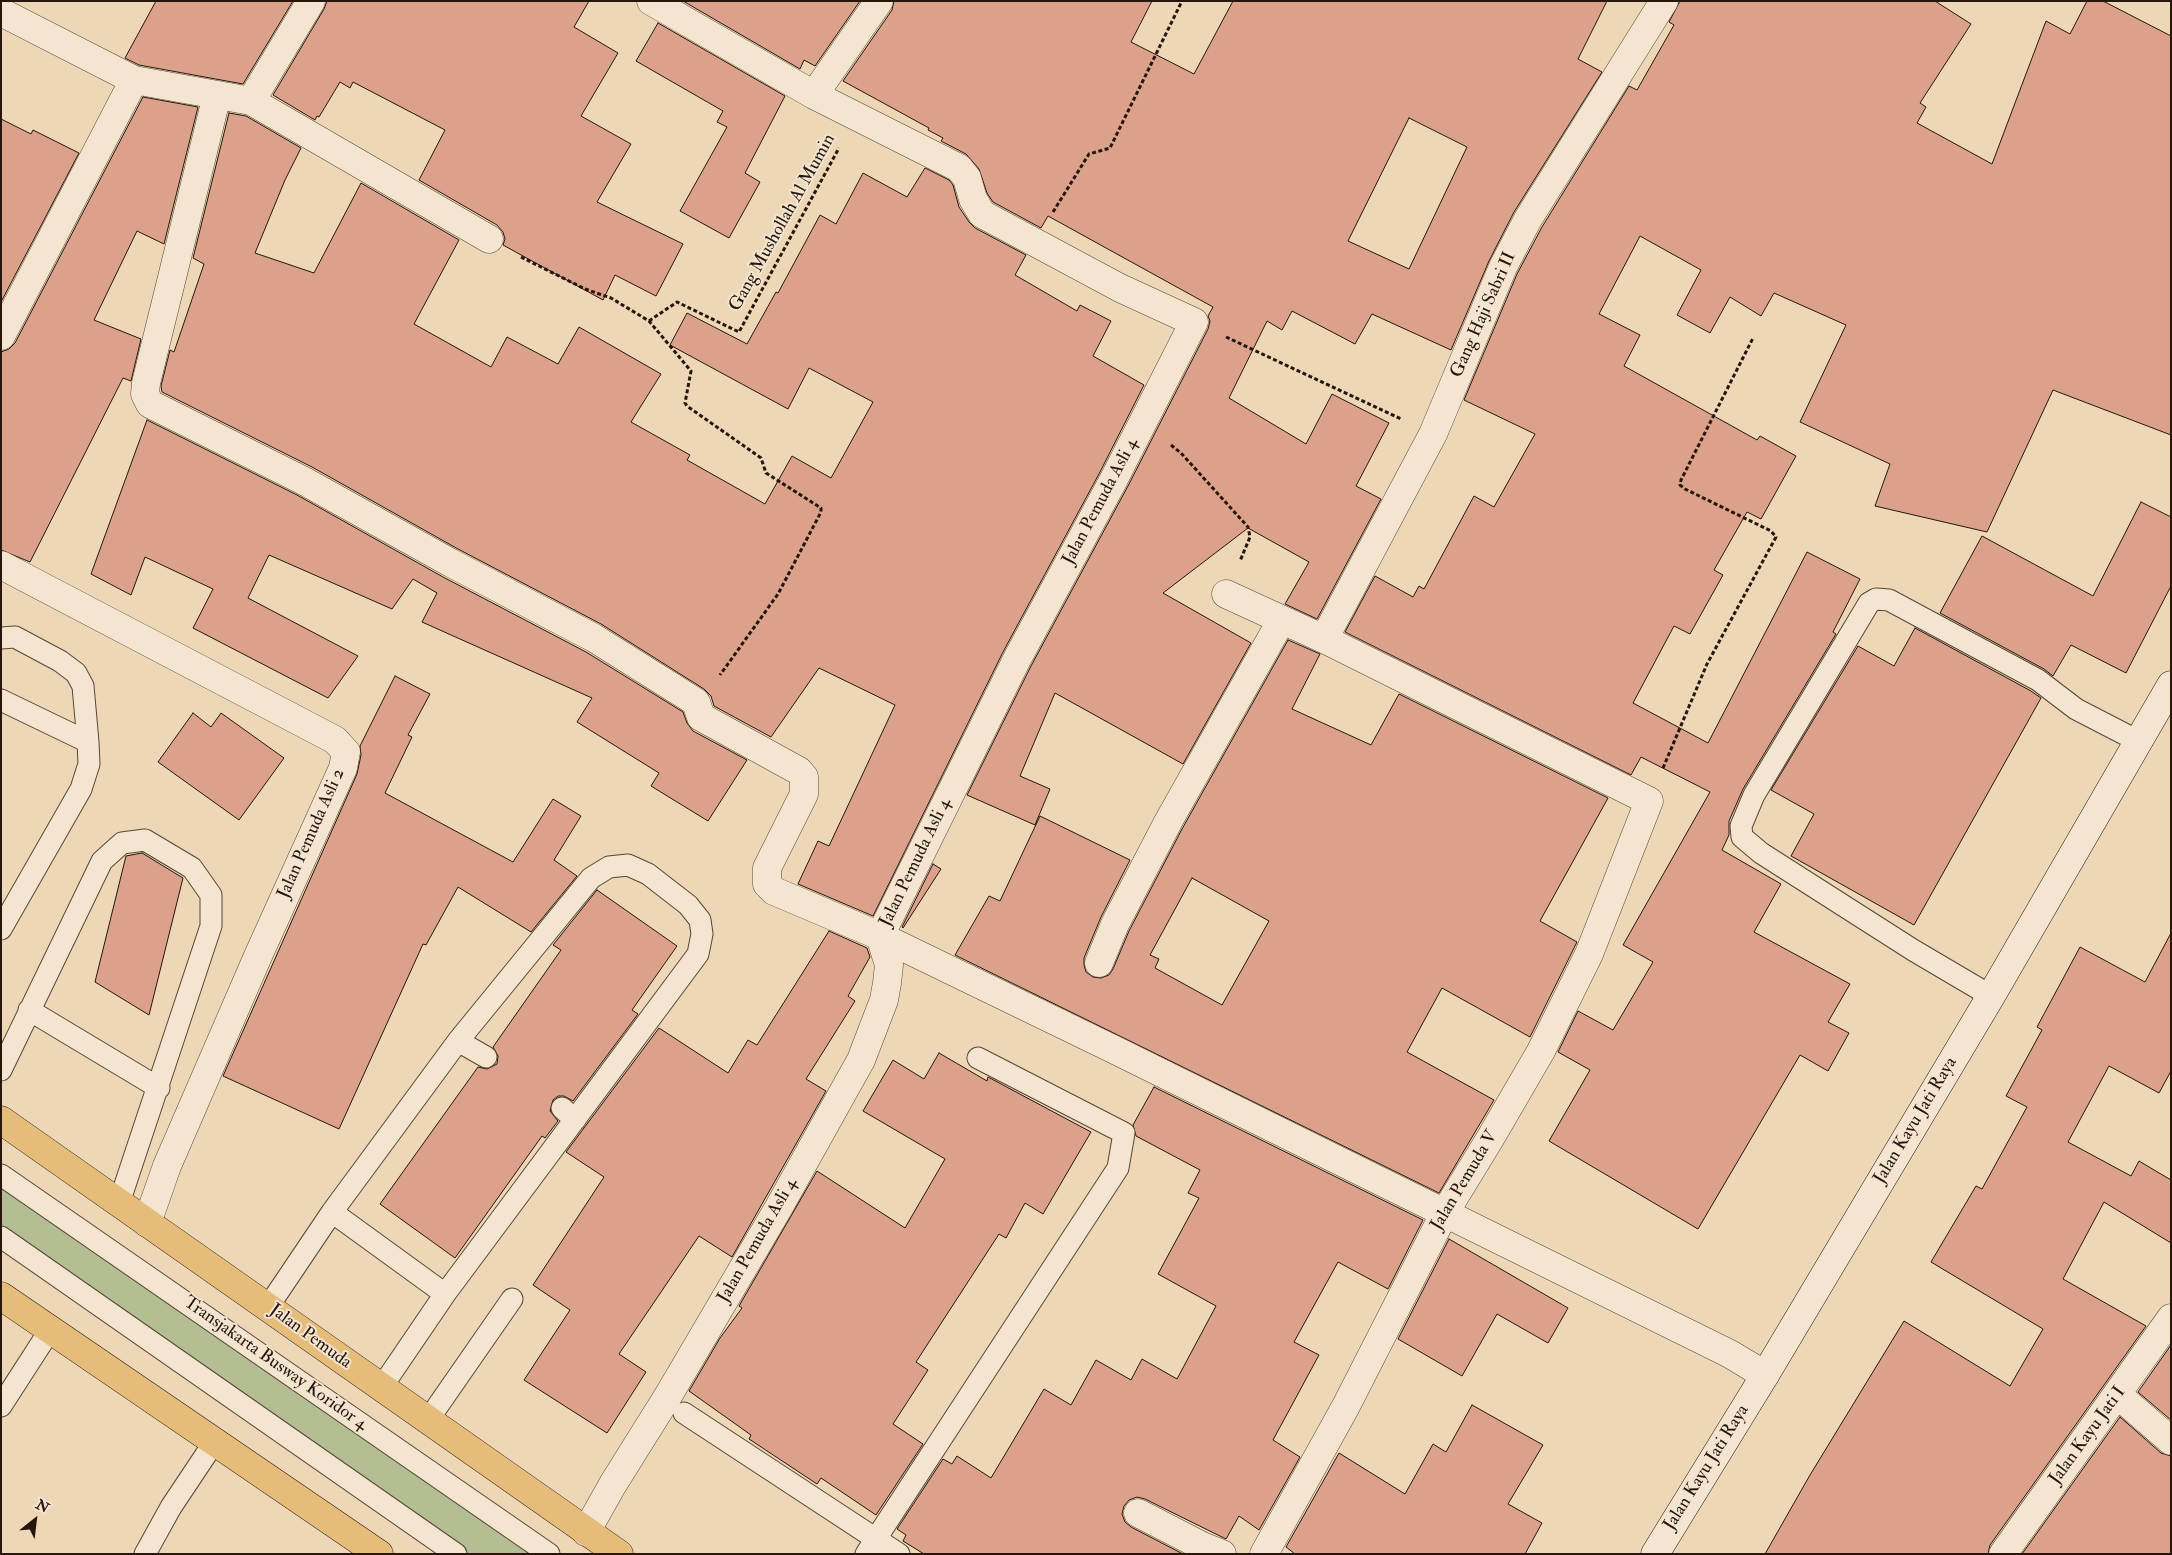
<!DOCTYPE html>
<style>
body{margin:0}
#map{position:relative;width:2172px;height:1555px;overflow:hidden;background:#edd7b6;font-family:"IM FELL Double Pica",serif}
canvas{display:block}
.frame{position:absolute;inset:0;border:2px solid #26160c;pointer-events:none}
.north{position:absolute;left:10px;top:1495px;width:50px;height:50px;-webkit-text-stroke:4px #f3e5d0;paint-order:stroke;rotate:29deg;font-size:14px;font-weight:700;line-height:20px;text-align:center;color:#26160c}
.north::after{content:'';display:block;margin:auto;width:18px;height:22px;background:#26160c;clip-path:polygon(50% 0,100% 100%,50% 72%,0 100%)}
</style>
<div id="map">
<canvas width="2172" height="1555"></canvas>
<div class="frame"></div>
<div class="north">N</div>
</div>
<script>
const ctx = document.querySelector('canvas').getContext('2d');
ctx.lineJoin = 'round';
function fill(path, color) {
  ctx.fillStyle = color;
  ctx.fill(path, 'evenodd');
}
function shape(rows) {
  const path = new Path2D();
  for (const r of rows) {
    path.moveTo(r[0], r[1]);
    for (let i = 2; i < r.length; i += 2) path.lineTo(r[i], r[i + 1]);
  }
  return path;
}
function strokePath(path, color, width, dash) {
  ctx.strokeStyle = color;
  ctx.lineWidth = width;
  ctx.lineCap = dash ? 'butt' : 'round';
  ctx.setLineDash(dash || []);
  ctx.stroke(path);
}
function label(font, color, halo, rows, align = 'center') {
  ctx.font = font + ' "IM FELL Double Pica",serif';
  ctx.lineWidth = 4;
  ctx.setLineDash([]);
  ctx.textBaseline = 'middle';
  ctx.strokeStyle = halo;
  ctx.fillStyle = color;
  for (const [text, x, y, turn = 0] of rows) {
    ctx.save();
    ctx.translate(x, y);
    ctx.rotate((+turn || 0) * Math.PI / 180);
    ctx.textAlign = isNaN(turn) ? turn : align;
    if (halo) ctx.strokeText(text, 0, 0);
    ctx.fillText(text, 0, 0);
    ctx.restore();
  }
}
fill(shape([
 [1,1175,548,1554,456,1554,1,1237]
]), '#b3bf92');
const building = shape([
 [156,1,293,1,243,84,139,65,125,58,156,1],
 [327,1,589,1,574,27,618,53,581,116,631,144,597,202,683,244,656,296,615,275,603,300,503,245,505,239,503,232,497,225,419,180,445,130,353,82,350,88,340,82,319,117,317,116,315,120,273,95,324,9,327,1],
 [683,1,860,1,815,66,804,60,800,69,683,1],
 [894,1,1152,1,1131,42,1194,74,1233,1,1607,1,1578,59,1602,72,1514,212,1489,261,1451,350,1372,314,1355,344,1292,311,1282,330,1267,321,1229,398,1306,444,1332,394,1389,423,1356,486,1381,499,1317,619,1285,604,1309,562,1248,528,1163,593,1251,643,1183,764,1055,693,1020,776,1050,789,1035,825,967,795,1031,666,1128,486,1208,329,1210,321,1208,316,1213,307,1048,216,1041,228,993,202,987,193,979,169,966,154,941,141,943,138,928,130,929,128,843,81,892,10,894,1],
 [1409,118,1467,147,1409,269,1348,241,1409,118],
 [1680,1,1935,1,1971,24,1920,103,1926,107,1917,123,1992,164,2046,21,2070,34,2087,1,2103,1,2171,36,2171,435,2053,390,1987,532,1875,506,1890,464,1800,422,1846,325,1774,293,1761,316,1730,297,1710,333,1677,315,1701,270,1640,236,1599,314,1640,335,1624,366,1757,440,1760,436,1796,456,1761,519,1747,512,1714,570,1723,575,1690,634,1674,626,1633,703,1708,743,1807,552,1860,579,1833,632,1836,634,1743,789,1729,821,1729,835,1722,850,1781,884,1754,932,1850,984,1828,1022,1849,1033,1828,1071,1800,1055,1698,1229,1549,1141,1590,1070,1558,1052,1578,1011,1613,1030,1653,962,1623,945,1710,792,1641,757,1631,775,1345,632,1375,576,1413,597,1419,586,1424,589,1474,496,1494,507,1535,434,1464,400,1517,274,1542,227,1629,86,1637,90,1674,25,1669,22,1680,1],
 [658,23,785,96,745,173,760,182,729,238,680,211,727,127,717,122,723,111,636,61,658,23],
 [143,97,198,107,164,244,137,231,94,320,141,339,131,381,123,378,30,562,1,550,1,352,9,349,15,343,143,97],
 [229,113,246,116,301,148,285,180,255,253,314,273,361,183,459,240,414,324,491,367,507,337,558,364,579,327,661,374,631,422,690,455,687,460,765,504,792,456,831,478,873,402,809,368,788,409,670,345,687,313,747,344,776,292,778,293,820,215,836,224,863,173,907,197,925,168,949,180,953,185,959,207,969,222,975,228,1026,255,1015,275,1077,311,1080,305,1111,321,1093,356,1144,385,1100,472,1003,652,873,916,798,884,818,841,829,846,895,705,819,668,771,737,714,706,711,696,704,689,601,624,458,549,312,467,162,392,161,386,170,350,174,352,204,264,193,258,229,113],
 [1,119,31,134,33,130,79,153,1,302,1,119],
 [147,420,297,495,443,577,586,652,683,712,687,723,693,731,747,760,708,821,651,786,659,773,577,722,592,698,422,622,437,593,413,579,392,609,269,555,248,598,358,656,328,698,193,628,213,589,145,557,131,595,91,574,147,420],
 [2141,502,2171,517,2171,586,2126,673,2071,645,2053,676,2044,669,1940,613,1982,536,2093,596,2141,502],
 [1915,628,2031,691,2041,698,1914,925,1791,856,1814,814,1771,790,1858,646,1894,666,1915,628],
 [1288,640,1320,654,1292,709,1371,745,1399,694,1608,798,1540,921,1577,942,1530,1037,1442,988,1407,1052,1494,1100,1439,1193,955,955,989,896,1000,901,1040,816,1130,860,1101,917,1084,958,1084,965,1086,972,1093,977,1101,978,1109,975,1113,969,1129,931,1182,829,1288,640],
 [1192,878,1269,921,1222,1005,1155,968,1159,959,1150,955,1192,878],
 [395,676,430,694,408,735,412,737,385,793,513,862,553,799,581,816,554,860,577,876,531,932,458,887,426,945,423,944,339,1129,223,1076,357,774,361,755,360,746,395,676],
 [193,713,211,727,221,713,284,758,239,820,158,762,193,713],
 [142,853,183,878,149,1015,95,982,126,856,142,853],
 [933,864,941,869,903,928,902,927,933,864],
 [597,890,677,946,632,1010,638,1014,573,1101,564,1096,558,1096,553,1100,550,1111,558,1121,545,1138,542,1136,455,1258,380,1204,478,1067,487,1069,497,1064,498,1056,493,1047,561,950,553,945,597,890],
 [829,931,867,948,870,957,848,996,855,1001,806,1079,826,1091,732,1257,699,1236,619,1354,646,1372,607,1433,524,1380,570,1310,533,1285,604,1177,566,1152,659,1028,728,1073,748,1040,757,1045,829,931],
 [2171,933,2171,1071,2159,1093,2109,1066,2068,1142,2131,1176,2139,1161,2171,1180,2171,1243,2104,1202,2063,1279,2146,1326,1990,1545,1988,1554,1765,1554,1810,1475,1904,1321,2010,1386,2043,1329,1931,1262,1976,1186,1982,1189,2027,1107,2006,1096,2042,1030,2037,1027,2080,947,2145,982,2171,933],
 [939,1053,987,1081,988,1077,1091,1132,1043,1214,1025,1203,1006,1238,999,1234,916,1362,928,1370,893,1424,923,1444,876,1515,821,1478,817,1484,749,1439,751,1435,689,1391,720,1338,742,1308,739,1306,817,1171,905,1228,945,1159,863,1111,893,1060,924,1079,939,1053],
 [1154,1087,1423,1220,1388,1289,1338,1262,1294,1342,1319,1355,1273,1440,1300,1457,1259,1530,1239,1516,1226,1539,1145,1499,1137,1497,1129,1500,1124,1506,1122,1514,1125,1522,1131,1527,1183,1554,924,1554,903,1541,906,1535,897,1529,943,1459,952,1464,957,1456,991,1478,1044,1389,1071,1405,1096,1360,1131,1380,1142,1359,1177,1379,1216,1306,1158,1274,1199,1198,1188,1193,1200,1170,1136,1136,1133,1125,1154,1087],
 [1449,1239,1568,1308,1548,1343,1497,1314,1462,1376,1398,1339,1449,1239],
 [2171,1345,2171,1420,2138,1392,2171,1345],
 [1472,1405,1543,1445,1508,1504,1542,1523,1525,1554,1295,1554,1286,1547,1339,1453,1405,1494,1433,1444,1446,1452,1472,1405],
 [2120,1417,2161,1453,2171,1456,2171,1554,2022,1554,2120,1417]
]);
fill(building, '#dba18b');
strokePath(building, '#26160c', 1);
const lane = shape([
 [1,638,15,637,60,661,76,673,83,686,88,742],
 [1,700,88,742,89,764,81,789,1,929],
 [1991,996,1913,950,1761,853,1742,837,1741,826,1754,795,1869,603,1876,599,1889,600,2038,680,2076,709,2138,741],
 [29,1010,159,1088],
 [458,1041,486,1057],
 [1,1070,102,861,122,843,145,840,192,868,211,895,211,926,119,1203],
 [562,1108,575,1120],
 [1,1175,549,1554],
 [332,1212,445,1294],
 [1,1237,456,1554],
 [268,1307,332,1212,458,1041,591,878,609,867,628,865,648,874,688,905,700,920,702,934,698,954,445,1294,381,1388],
 [1,1406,50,1330],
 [684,1413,899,1554],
 [428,1420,512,1299],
 [145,1554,171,1507,215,1441],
 [866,1554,1118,1168,1124,1133,978,1058]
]);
const street = shape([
 [1,12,134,80,251,101,311,1],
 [217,95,146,383,145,394,150,404,304,481,451,563,594,638,696,702,701,717,799,771,804,777,804,794,767,868,767,884,774,891,880,936,1115,1050,1730,1354,1765,1375],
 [814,95,879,1],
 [251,101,489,239],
 [1,336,134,80],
 [1,565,335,740,346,752,343,768,258,956,167,1166,147,1223],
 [1226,594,1324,639,1649,801,1589,954,1541,1051,1491,1137,1444,1214,1346,1406,1264,1554],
 [1324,639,1433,434,1503,267,1528,219,1664,1],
 [1099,963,1115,924,1168,822,1281,621],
 [2118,1395,2171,1441],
 [1138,1513,1202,1546,1222,1554],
 [586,1532,613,1484,668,1396,779,1207,861,1060,884,1000,887,983,889,965,880,936,1017,659,1114,479,1194,322,1120,288,982,214,973,199,967,178,959,168,814,95,651,1],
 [2003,1554,2171,1318]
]);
const secondary = shape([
 [1655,1554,1765,1375,1991,996,2171,685]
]);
const primary = shape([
 [1,1120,619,1554],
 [1,1296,379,1554]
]);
strokePath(lane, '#584636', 23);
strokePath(street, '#584636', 29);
strokePath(secondary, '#26160c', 29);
strokePath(primary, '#26160c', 29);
strokePath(shape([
 [1053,212,1089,154,1110,148,1182,1],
 [521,257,585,289,611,298,649,321,691,371,685,403,687,406,761,458,766,473,821,508,821,512,778,594,720,675],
 [649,321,677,302,739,332,839,148],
 [1226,337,1401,419],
 [1171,445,1181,453,1248,527,1250,537,1240,561],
 [1663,768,1707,664,1776,537,1771,531,1685,489,1680,485,1681,480,1753,338]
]), '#26160c', 3, [4, 2.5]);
strokePath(lane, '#f3e5d0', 21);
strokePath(street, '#f3e5d0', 28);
strokePath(secondary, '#f3e5d0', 28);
strokePath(primary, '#e6bc7b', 28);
label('18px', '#26160c', '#f3e5d0', [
 ["Gang Mushollah Al Mumin",783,223,-61],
 ["Gang Haji Sabri II",1484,315,-66],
 ["Jalan Pemuda Asli 4",1101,502,-62],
 ["Jalan Pemuda Asli 2",312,834,-66],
 ["Jalan Pemuda Asli 4",916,863,-64],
 ["Jalan Kayu Jati Raya",1916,1121,-59],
 ["Jalan Pemuda V",1465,1181,-59],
 ["Jalan Pemuda Asli 4",758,1241,-60],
 ["Jalan Pemuda",310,1337,36],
 ["Transjakarta Busway Koridor 4",275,1364,35],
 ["Jalan Kayu Jati I",2088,1436,-54],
 ["Jalan Kayu Jati Raya",1707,1468,-58]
]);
</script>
